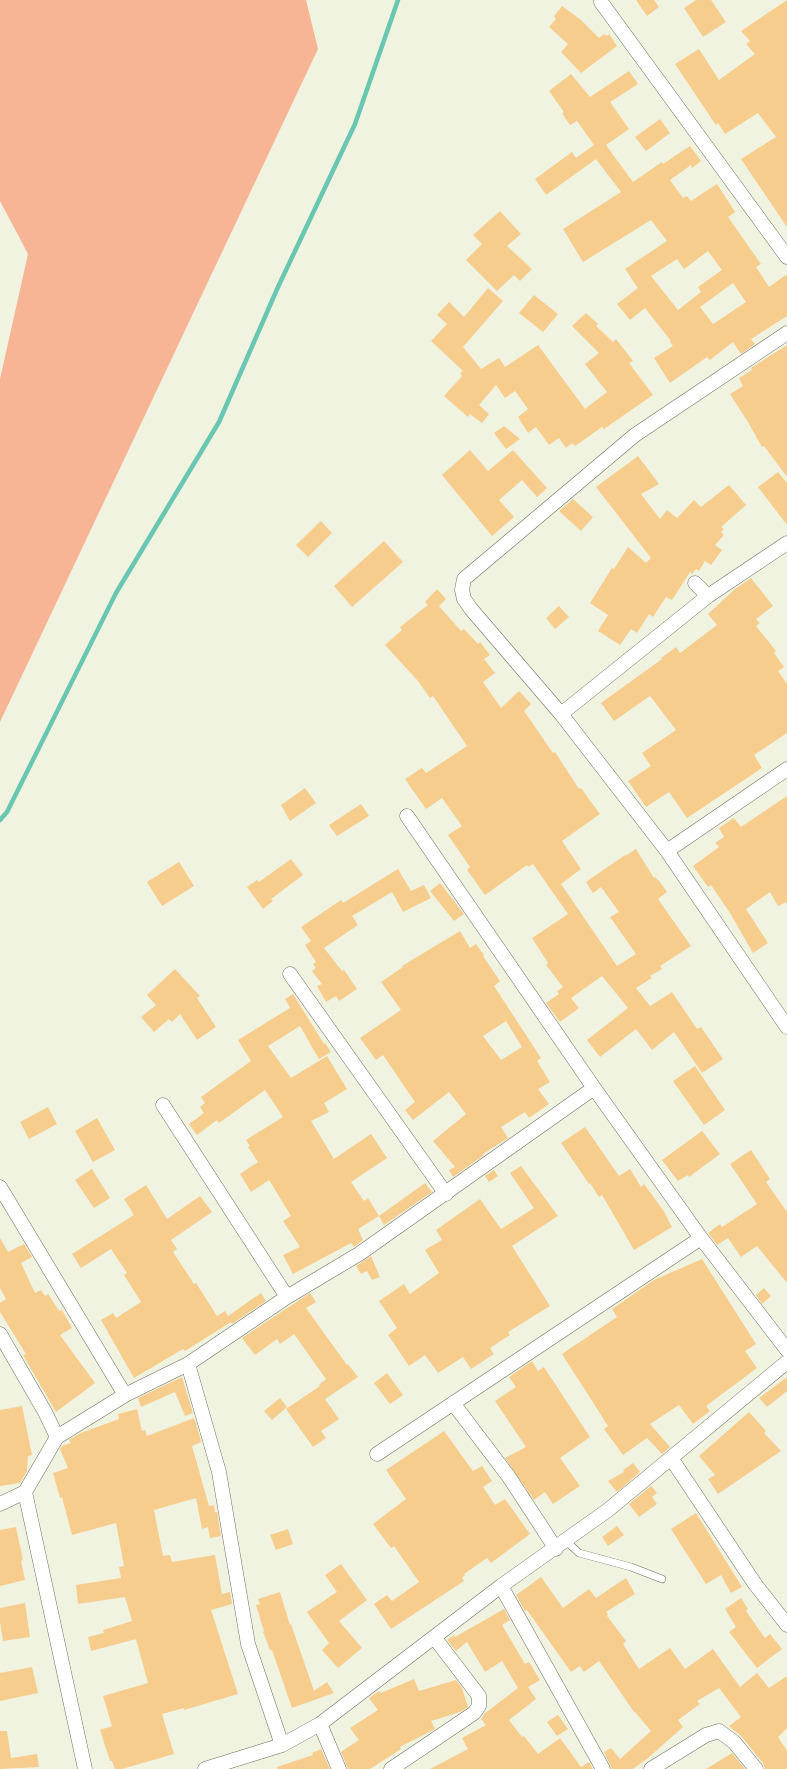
<!DOCTYPE html>
<style>
body{margin:0}
canvas{display:block;background:#f1f3e1}
</style>
<canvas width="787" height="1769"></canvas>
<script>
const ctx = document.querySelector('canvas').getContext('2d');
ctx.lineJoin = 'round';
function fill(path, color) {
  ctx.fillStyle = color;
  ctx.fill(path, 'evenodd');
}
function shape(rows) {
  const path = new Path2D();
  for (const r of rows) {
    path.moveTo(r[0], r[1]);
    for (let i = 2; i < r.length; i += 2) path.lineTo(r[i], r[i + 1]);
  }
  return path;
}
function strokePath(path, color, width, dash) {
  ctx.strokeStyle = color;
  ctx.lineWidth = width;
  ctx.lineCap = dash ? 'butt' : 'round';
  ctx.setLineDash(dash || []);
  ctx.stroke(path);
}
fill(shape([
 [0,0,306,0,318,49,0,722,0,379,28,254,0,201]
]), '#f8b596');
strokePath(shape([
 [0,820,7,812,116,593,219,422,278,287,355,124,398,0]
]), '#69c6b0', 4.5);
fill(shape([
 [636,0,654,0,659,7,647,16],
 [696,0,711,0,726,22,703,37,684,8],
 [787,0,787,227,741,159,776,137,758,113,725,134,718,123,716,125,675,64,699,49,719,80,755,54,746,44,750,41,741,31],
 [562,6,581,20,599,38,604,34,607,36,609,34,617,46,581,73,561,52,568,44,549,27,556,19,554,16],
 [629,71,638,84,610,102,629,129,606,145,633,182,662,162,663,164,690,146,701,161,692,168,691,165,670,180,683,198,687,196,691,201,717,184,735,212,728,217,761,264,756,267,769,287,787,274,787,316,751,339,755,344,741,354,733,342,710,360,707,357,670,383,654,358,673,346,670,342,671,341,645,308,630,320,617,304,638,288,625,269,667,241,651,220,583,262,563,229,621,192,596,159,546,195,535,179,572,152,576,158,594,145,577,121,570,125,562,113,564,112,549,91,571,74,590,97],
 [708,251,722,270,698,287,701,292,678,310,651,276,677,259,684,269],
 [733,283,746,302,713,324,700,307],
 [660,119,670,133,646,151,635,137],
 [500,211,521,234,507,246,532,269,520,281,514,275,497,291,466,260,482,244,473,235],
 [488,288,503,301,463,347,481,369,499,358,505,367,538,345,585,409,607,392,585,364,599,353,572,326,586,313,598,324,596,326,613,342,616,339,633,361,629,363,653,395,604,429,602,427,575,446,572,443,566,448,559,438,549,445,536,427,528,433,518,417,528,409,515,391,505,398,496,385,479,405,489,414,482,423,470,414,468,417,444,396,462,376,460,373,463,371,431,341,447,324,437,315,449,302,464,317],
 [534,295,558,314,543,332,519,313],
 [787,345,787,477,764,446,762,447,748,422,730,394,743,386,739,378,752,370,751,368],
 [504,426,520,439,506,449,494,433],
 [470,450,488,471,513,450,547,488,537,497,522,480,499,500,514,517,492,536,442,475],
 [638,456,659,484,641,494,660,519,667,510,677,518,694,500,701,507,729,485,746,505,721,527,724,529,721,532,724,535,715,545,722,550,711,565,705,561,699,571,696,569,692,574,690,572,672,600,666,597,653,617,649,614,637,633,631,629,620,645,598,631,608,615,590,603,612,568,614,569,628,547,646,563,651,558,596,487],
 [778,472,787,483,787,525,758,487],
 [573,499,593,517,581,531,559,511],
 [321,521,332,533,308,557,296,545],
 [384,541,403,562,352,607,334,586],
 [751,578,773,606,756,619,760,623,756,626,776,651,774,653,784,667,778,671,787,684,787,733,754,755,762,768,687,818,669,792,646,807,628,781,651,766,642,753,676,730,650,696,614,721,601,703,662,659,661,658,676,647,680,653,717,625,708,614,735,589],
 [437,589,446,599,439,606,461,631,464,629,478,644,480,642,490,655,484,659,495,673,483,682,501,708,519,691,531,704,524,711,553,753,555,752,579,789,581,788,600,814,562,841,581,869,561,884,617,966,636,954,610,917,619,912,601,887,593,893,586,882,625,855,625,856,636,849,654,878,655,877,660,882,667,892,658,899,691,946,660,966,662,969,650,976,652,978,636,988,650,1006,672,992,697,1029,701,1027,723,1059,702,1073,674,1032,652,1050,636,1029,600,1057,587,1040,628,1008,602,976,571,998,579,1008,560,1022,546,1003,559,994,557,991,563,987,546,965,548,963,532,938,568,914,533,864,528,867,527,865,485,895,467,870,470,867,448,835,462,826,442,798,426,809,405,779,422,768,426,773,467,746,433,696,430,698,418,681,385,645,402,630,400,627,428,605,425,602],
 [559,606,569,617,555,629,546,618],
 [305,788,316,803,290,821,281,805],
 [787,796,787,902,778,906,770,892,746,909,768,943,753,953,730,913,711,885,708,887,693,866,719,847,715,843,724,837,719,828,734,818,741,827],
 [361,804,369,816,337,836,329,825],
 [291,859,303,875,271,899,273,901,263,909,247,887,257,880,259,882],
 [179,862,194,886,162,906,147,882],
 [398,869,411,891,424,885,431,898,403,912,392,892,352,916,358,925,324,948,342,971,344,970,357,989,339,1001,336,996,326,1002,317,986,322,984,312,971,316,968,313,964,316,962,305,945,311,941,301,927,341,900,343,903],
 [440,883,464,914,454,921,430,891],
 [460,931,470,948,476,944,484,955,483,956,500,981,494,986,541,1058,537,1061,550,1082,538,1089,549,1104,529,1118,525,1112,501,1127,508,1138,483,1154,484,1155,453,1177,449,1170,455,1167,433,1141,466,1114,449,1092,413,1120,405,1110,415,1102,383,1055,376,1060,360,1038,401,1010,381,982,403,967,402,966],
 [506,1021,522,1047,501,1060,483,1036],
 [175,969,200,996,197,998,216,1027,197,1040,180,1014,172,1022,169,1019,154,1032,141,1017,156,1005,147,995],
 [293,994,324,1044,325,1043,331,1052,319,1059,300,1026,268,1046,291,1078,327,1056,347,1089,324,1103,329,1112,311,1121,334,1159,371,1134,387,1158,351,1182,364,1201,368,1198,379,1216,425,1183,432,1192,384,1225,379,1216,358,1229,363,1240,354,1247,351,1243,293,1274,283,1255,300,1247,283,1221,291,1216,269,1180,251,1192,240,1174,258,1162,248,1147,250,1146,246,1140,283,1117,265,1090,219,1123,217,1120,197,1135,189,1124,204,1113,200,1107,205,1103,201,1097,251,1061,238,1040,290,1008,285,999],
 [695,1066,725,1110,704,1125,673,1081],
 [48,1107,57,1124,29,1139,20,1122],
 [97,1118,115,1150,93,1162,75,1131],
 [585,1127,619,1176,630,1169,641,1187,644,1184,663,1210,672,1227,634,1250,602,1195,599,1197,590,1183,589,1184,561,1143],
 [702,1131,720,1154,689,1177,688,1175,678,1181,662,1160],
 [751,1150,770,1179,766,1182,787,1212,787,1283,757,1246,741,1257,728,1238,717,1245,708,1233,720,1224,722,1227,757,1204,730,1164],
 [521,1166,558,1216,512,1246,550,1306,508,1332,510,1335,490,1348,494,1354,471,1369,463,1357,438,1373,425,1355,409,1366,388,1335,397,1328,379,1301,404,1284,410,1294,439,1273,425,1250,442,1240,436,1230,480,1199,501,1229,534,1208,510,1173],
 [92,1169,110,1198,94,1208,75,1180],
 [494,1170,498,1176,489,1182,485,1176],
 [146,1185,167,1219,200,1196,212,1212,171,1240,177,1249,173,1252,194,1284,196,1283,217,1316,225,1311,228,1316,261,1293,266,1301,232,1324,231,1322,185,1351,183,1349,134,1378,101,1320,113,1313,116,1318,141,1302,124,1275,127,1273,111,1249,81,1268,72,1254,134,1215,124,1199],
 [0,1238,8,1252,24,1244,32,1257,21,1263,35,1293,41,1290,45,1296,48,1294,59,1311,62,1310,72,1328,60,1335,95,1383,56,1412,23,1355,26,1354,0,1312,0,1303,6,1299,0,1288],
 [371,1256,380,1277,372,1280,367,1271,361,1274,356,1266],
 [702,1259,756,1344,745,1351,757,1368,706,1406,710,1411,693,1424,679,1405,650,1424,670,1447,662,1454,647,1438,623,1455,604,1429,608,1426,562,1354,617,1317,612,1309,654,1280],
 [764,1288,771,1296,762,1304,756,1295],
 [310,1293,316,1302,306,1308,347,1365,348,1364,358,1377,325,1399,339,1419,321,1431,326,1438,313,1447,286,1409,320,1386,319,1385,326,1379,294,1334,280,1344,277,1339,255,1355,242,1338],
 [532,1361,538,1371,544,1367,590,1437,560,1458,580,1486,553,1504,545,1492,534,1500,505,1458,526,1447,495,1401,516,1387,509,1377],
 [387,1373,403,1395,390,1404,374,1383],
 [182,1377,193,1413,185,1416,175,1392,141,1407,138,1398],
 [787,1377,787,1391,767,1407,759,1398],
 [280,1398,287,1407,272,1420,264,1411],
 [22,1406,32,1455,28,1456,27,1471,20,1483,0,1486,0,1410],
 [137,1409,142,1431,145,1430,147,1436,194,1418,196,1423,201,1442,192,1446,209,1506,214,1505,215,1512,217,1512,221,1536,210,1538,208,1527,202,1529,196,1498,154,1510,163,1556,170,1555,172,1562,215,1555,222,1594,230,1592,232,1604,211,1610,238,1694,184,1710,184,1708,162,1714,174,1754,122,1769,115,1769,112,1761,110,1761,100,1730,112,1726,103,1696,148,1683,136,1639,91,1651,88,1637,104,1633,103,1630,132,1621,125,1597,78,1604,76,1585,121,1578,119,1567,124,1566,116,1523,72,1535,62,1497,60,1498,53,1473,68,1468,60,1449,62,1446,71,1443,69,1440,81,1433,119,1419,118,1414],
 [749,1412,766,1431,764,1433,781,1451,718,1494,708,1479,715,1475,699,1456],
 [444,1431,473,1471,482,1466,492,1481,483,1487,495,1505,505,1499,530,1534,491,1563,487,1558,464,1574,465,1575,462,1578,464,1581,391,1629,374,1604,387,1595,392,1601,419,1582,394,1546,391,1548,373,1524,406,1499,386,1470],
 [633,1463,640,1472,617,1492,608,1481,624,1472,623,1470],
 [651,1486,657,1493,652,1497,657,1504,639,1517,629,1504],
 [696,1513,742,1587,731,1593,721,1575,706,1584,671,1529],
 [617,1526,624,1535,608,1546,602,1537],
 [16,1527,23,1560,21,1561,25,1580,0,1586,0,1530],
 [288,1529,293,1544,276,1550,270,1535],
 [341,1564,367,1600,339,1621,362,1648,338,1668,322,1650,329,1643,307,1612,337,1592,325,1575],
 [541,1577,563,1608,589,1589,596,1598,626,1578,635,1594,606,1612,608,1614,607,1616,626,1641,623,1644,639,1669,670,1648,685,1669,713,1649,740,1687,757,1673,769,1688,787,1676,787,1728,778,1737,787,1751,787,1769,765,1769,763,1763,741,1736,729,1726,741,1717,719,1688,697,1701,700,1704,678,1720,683,1727,648,1758,633,1769,612,1769,604,1752,611,1748,620,1759,651,1731,635,1712,634,1712,599,1661,584,1672,580,1666,571,1672,527,1610,525,1611,516,1595],
 [280,1592,290,1625,291,1624,314,1691,327,1682,334,1693,292,1708,272,1650,270,1650,263,1632,264,1631,256,1605,260,1604,258,1599],
 [741,1598,748,1609,746,1611,765,1638,770,1634,782,1649,757,1668,729,1632,736,1627,725,1609],
 [25,1603,30,1637,3,1641,0,1622,0,1608],
 [504,1609,510,1620,502,1625,525,1664,529,1662,540,1680,528,1687,536,1699,509,1720,522,1737,524,1736,538,1754,560,1738,581,1767,589,1762,593,1769,430,1769,468,1749,462,1738,486,1725,481,1719,484,1714,518,1688,502,1661,485,1672,467,1642,456,1651,447,1640,454,1635,455,1637],
 [32,1667,38,1693,0,1701,0,1673],
 [414,1679,419,1691,456,1680,462,1688,468,1707,460,1712,431,1721,435,1729,400,1747,401,1749,370,1769,348,1769,341,1752,359,1740,350,1728,378,1710,369,1698,379,1691,381,1693],
 [558,1715,568,1729,557,1736,547,1722],
 [0,1731,7,1731,11,1758,37,1754,39,1767,0,1769],
 [321,1749,330,1769,277,1769,277,1767,313,1755,312,1753],
 [732,1753,745,1769,706,1769]
]), '#f6cd8c');
const lane = shape([
 [566,1541,579,1553,631,1567,662,1579]
]);
const street = shape([
 [601,2,787,257],
 [787,333,635,435,464,579,462,590,464,599,471,609,561,714,667,851,787,1027],
 [695,583,708,596],
 [561,714,708,596,787,543],
 [407,816,594,1088,701,1238,787,1350],
 [667,851,787,769],
 [290,974,446,1194],
 [163,1105,287,1297],
 [0,1187,125,1395],
 [0,1334,45,1412,57,1437],
 [188,1364,219,1472,248,1644,282,1745],
 [453,1403,509,1477,556,1549],
 [377,1454,701,1238],
 [671,1458,755,1584,787,1625],
 [25,1492,85,1769],
 [0,1504,25,1492,57,1437,125,1395,188,1364,287,1297,359,1254,594,1088],
 [501,1586,603,1769],
 [320,1724,339,1769],
 [205,1769,282,1745,320,1724,501,1586,608,1510,787,1362],
 [391,1769,474,1713,479,1706,479,1696,434,1637],
 [651,1769,706,1735,719,1731,734,1742,756,1769]
]);
strokePath(lane, '#6c6d5e', 8);
strokePath(street, '#6c6d5e', 15);
strokePath(lane, '#fff', 7);
strokePath(street, '#fff', 14);
</script>
